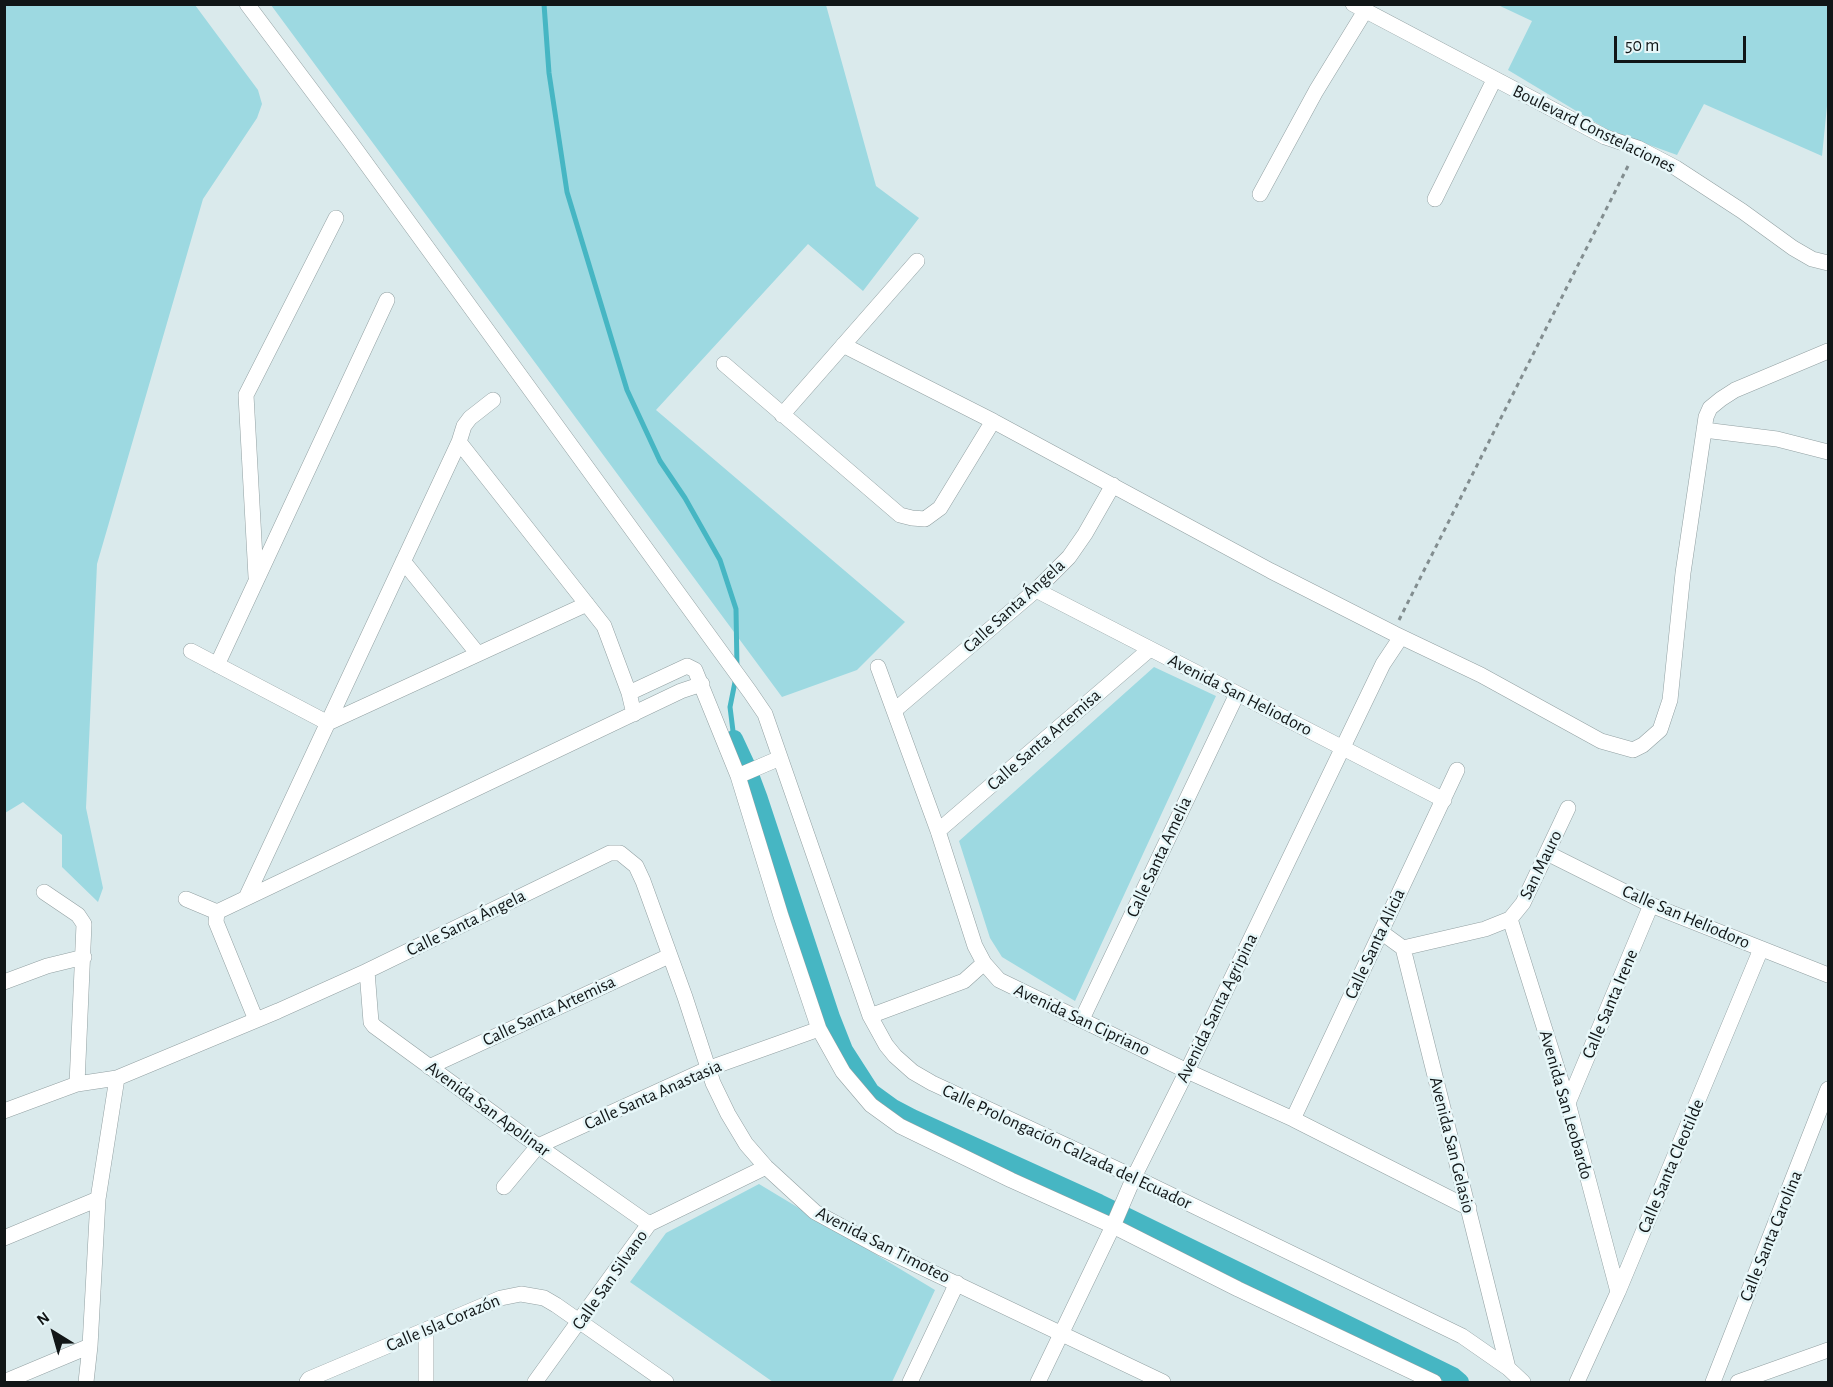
<!DOCTYPE html>
<meta charset="utf-8">
<style>
body{margin:0}
#map{position:relative;width:1833px;height:1387px;overflow:hidden;background:#daeaec;font-family:"Alegreya Sans",sans-serif}
canvas{display:block}
.frame{position:absolute;inset:0;border:6px solid #111617;pointer-events:none}
.north{position:absolute;left:24px;top:1303px;width:60px;height:60px;-webkit-text-stroke:4px #e7f7f9;paint-order:stroke;rotate:323deg;font-size:16px;font-weight:700;line-height:24px;text-align:center;color:#111617}
.north::after{content:'';display:block;margin:auto;width:21px;height:27px;background:#111617;clip-path:polygon(50% 0,100% 100%,50% 72%,0 100%)}
.scale{position:absolute;left:1614px;top:36px;width:132px;height:27px;box-sizing:border-box;border:3px solid #111617;border-top:0;padding-left:8px;font-size:18px;line-height:21px;white-space:nowrap;color:#111617;-webkit-text-stroke:4px #e7f7f9;paint-order:stroke}
</style>
<div id="map">
<canvas width="1833" height="1387"></canvas>
<div class="frame"></div>
<div class="north">N</div>
<div class="scale">50 m</div>
</div>
<script>
const ctx = document.querySelector('canvas').getContext('2d');
ctx.lineJoin = 'round';
function fill(path, color) {
  ctx.fillStyle = color;
  ctx.fill(path, 'evenodd');
}
function shape(rows) {
  const path = new Path2D();
  for (const r of rows) {
    path.moveTo(r[0], r[1]);
    for (let i = 2; i < r.length; i += 2) path.lineTo(r[i], r[i + 1]);
  }
  return path;
}
function strokePath(path, color, width, dash) {
  ctx.strokeStyle = color;
  ctx.lineWidth = width;
  ctx.lineCap = dash ? 'butt' : 'round';
  ctx.setLineDash(dash || []);
  ctx.stroke(path);
}
function label(font, color, halo, rows, align = 'center') {
  ctx.font = font + ' "Alegreya Sans",sans-serif';
  ctx.lineWidth = 5;
  ctx.setLineDash([]);
  ctx.textBaseline = 'middle';
  ctx.strokeStyle = halo;
  ctx.fillStyle = color;
  for (const [text, x, y, turn = 0] of rows) {
    ctx.save();
    ctx.translate(x, y);
    ctx.rotate((+turn || 0) * Math.PI / 180);
    ctx.textAlign = isNaN(turn) ? turn : align;
    if (halo) ctx.strokeText(text, 0, 0);
    ctx.fillText(text, 0, 0);
    ctx.restore();
  }
}
fill(shape([
 [5,4,195,5,258,90,262,104,257,118,203,199,97,564,86,808,103,888,98,902,62,867,62,835,23,802,5,813],
 [271,5,826,5,876,186,919,218,863,291,808,244,656,410,905,622,857,670,782,697],
 [1498,5,1828,5,1828,96,1822,156,1704,104,1677,155,1608,130,1508,70,1532,21],
 [1154,667,1216,696,1075,1001,1002,957,990,938,959,841],
 [759,1184,935,1290,892,1382,773,1382,630,1282,666,1233]
]), '#9dd9e1');
strokePath(shape([
 [544,4,549,73,567,192,627,390,660,461,685,498,720,560,736,609,737,668],
 [734,739,730,707,736,677]
]), '#46b6c3', 5);
strokePath(shape([
 [734,739,747,767,759,799,831,1017,844,1050,871,1092,893,1108,912,1118,1099,1203,1453,1376,1460,1382]
]), '#46b6c3', 18);
const minor = shape([
 [247,4,349,140,750,692,765,714,870,1016,886,1045,895,1056,913,1072,932,1083,1134,1177,1462,1336,1508,1368,1523,1382],
 [1353,4,1605,137,1638,148,1676,168,1742,211,1793,248,1812,259,1828,263],
 [1260,194,1316,91,1365,11],
 [1435,199,1494,80],
 [843,345,993,421,1271,571,1395,634,1481,675,1601,741,1633,750,1643,745,1660,730,1670,700,1683,573,1706,417,1710,408,1721,399,1735,390,1828,351],
 [724,364,900,515,912,518,925,519,940,508,993,421],
 [782,415,917,261],
 [1704,430,1777,439,1828,452],
 [459,442,604,626,629,693,634,714],
 [403,561,478,654],
 [256,577,246,395,336,218],
 [1036,590,1444,800],
 [191,651,328,723,587,604],
 [217,665,387,300],
 [878,667,938,831,975,946,984,963,999,980,1187,1071,1293,1119,1469,1208],
 [629,693,687,666,695,670,738,776],
 [895,710,1036,590,1069,557,1085,534,1113,485],
 [780,758,738,776,781,916,819,1029,843,1072,871,1105,900,1126,1011,1180,1113,1226,1238,1289,1434,1382],
 [938,831,1150,649],
 [1547,853,1651,905,1828,975],
 [44,892,78,915,84,924,77,1084],
 [246,898,459,442,464,426,470,418,493,400],
 [186,899,217,912,681,691,702,684],
 [217,912,216,922,256,1020],
 [1510,919,1568,1103,1618,1292],
 [1381,932,1403,948,1508,1368],
 [1403,948,1485,929,1510,919,1523,903,1568,808],
 [367,971,371,1022,374,1026,538,1146,649,1224],
 [4,982,47,966,84,957],
 [870,1016,964,981,984,963],
 [1082,1019,1237,694],
 [429,1067,669,956],
 [1568,1103,1651,905],
 [4,1111,77,1084,117,1078,278,1011,367,971,610,853,620,853,636,866,643,881,685,997,713,1083,728,1114,746,1144,766,1167,815,1212,881,1248,1163,1382],
 [1293,1119,1457,770],
 [504,1187,538,1146,707,1069,819,1029],
 [4,1238,98,1199],
 [426,1330,426,1382],
 [4,1382,90,1346],
 [86,1382,90,1346,98,1199,117,1078],
 [307,1382,309,1379,501,1298,521,1294,544,1298,556,1305,666,1382],
 [535,1382,649,1224,766,1167],
 [910,1382,957,1283],
 [1038,1382,1113,1226,1134,1177,1187,1071,1383,664,1401,637],
 [1577,1382,1618,1292,1761,949],
 [1713,1382,1828,1089],
 [1738,1382,1828,1350]
]);
strokePath(minor, '#92a0a2', 16);
strokePath(shape([
 [1399,620,1630,162]
]), '#828d8f', 3, [4.5, 4.5]);
strokePath(minor, '#fff', 15);
label('18px', '#111617', '#e7f7f9', [
 ["Boulevard Constelaciones",1594,129,26],
 ["Calle Santa Ángela",1014,606,-42],
 ["Avenida San Heliodoro",1240,695,27],
 ["Calle Santa Artemisa",1044,740,-41],
 ["Calle Santa Amelia",1159,857,-65],
 ["San Mauro",1541,865,-64],
 ["Calle San Heliodoro",1686,917,23],
 ["Calle Santa Ángela",466,923,-26],
 ["Calle Santa Alicia",1375,944,-65],
 ["Calle Santa Irene",1610,1004,-67],
 ["Avenida Santa Agripina",1217,1008,-64],
 ["Calle Santa Artemisa",549,1011,-25],
 ["Avenida San Cipriano",1082,1020,25],
 ["Calle Santa Anastasia",653,1095,-24],
 ["Avenida San Leobardo",1566,1105,74],
 ["Avenida San Apolinar",488,1109,36],
 ["Avenida San Gelasio",1452,1145,76],
 ["Calle Prolongación Calzada del Ecuador",1067,1147,25],
 ["Calle Santa Cleotilde",1671,1166,-67],
 ["Calle Santa Carolina",1771,1236,-68],
 ["Avenida San Timoteo",883,1245,27],
 ["Calle San Silvano",610,1280,-55],
 ["Calle Isla Corazón",443,1323,-23]
]);
</script>
